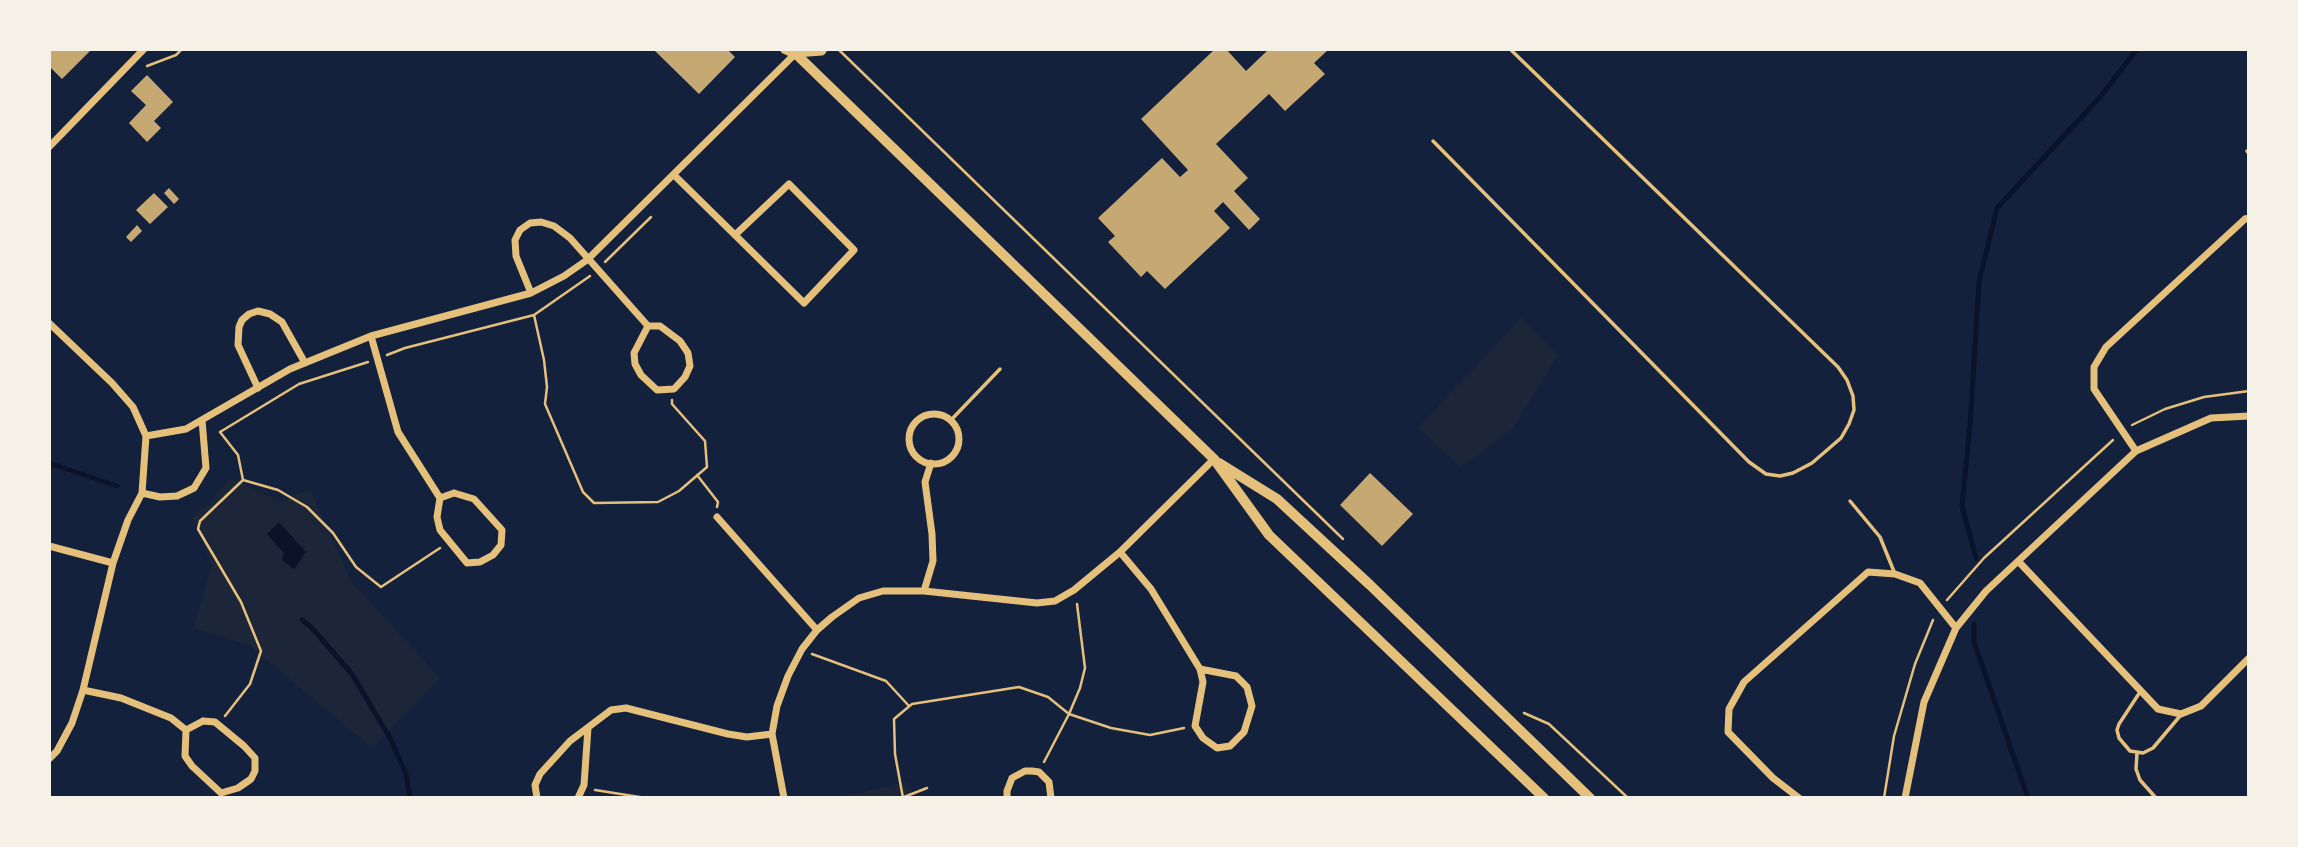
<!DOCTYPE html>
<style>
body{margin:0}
#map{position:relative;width:2298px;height:847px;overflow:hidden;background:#14213d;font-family:"Source Serif 4",serif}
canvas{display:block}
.frame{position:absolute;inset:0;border:51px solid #f6f1e7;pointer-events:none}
</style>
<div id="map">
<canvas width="2298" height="847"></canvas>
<div class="frame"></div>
</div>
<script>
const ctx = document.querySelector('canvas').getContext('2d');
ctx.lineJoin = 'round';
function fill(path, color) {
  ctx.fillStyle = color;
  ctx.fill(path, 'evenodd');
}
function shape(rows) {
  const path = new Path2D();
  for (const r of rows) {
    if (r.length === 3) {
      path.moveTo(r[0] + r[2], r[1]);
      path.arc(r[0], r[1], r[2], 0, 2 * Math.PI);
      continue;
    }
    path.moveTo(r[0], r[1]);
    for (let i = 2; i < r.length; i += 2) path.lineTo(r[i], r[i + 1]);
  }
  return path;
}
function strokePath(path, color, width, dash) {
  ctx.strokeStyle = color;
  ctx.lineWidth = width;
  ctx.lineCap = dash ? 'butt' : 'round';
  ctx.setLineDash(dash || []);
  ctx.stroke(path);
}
fill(shape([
 [1521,318,1558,355,1511,431,1460,467,1418,428],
 [231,478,281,502,310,489,351,581,440,678,372,748,249,645,193,628,212,566,192,516,209,504],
 [907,782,914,798,828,798,854,794]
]), '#1d2539');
fill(shape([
 [279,522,306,552,294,569,282,560,284,553,267,534]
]), '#0b132b');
strokePath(shape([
 [49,463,117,486],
 [1976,558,1962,506,1970,425,1979,282,1997,208,2101,96,2137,49],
 [302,620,311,627,352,674,390,738,406,774,410,798],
 [1974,624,1974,642,2028,798]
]), '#0b132b', 5);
fill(shape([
 [49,49,92,49,62,79,49,66],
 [653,49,727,49,735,57,699,94],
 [1215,49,1226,49,1246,71,1269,49,1329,49,1314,63,1325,74,1285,111,1269,94,1216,144,1248,178,1234,191,1260,219,1249,230,1223,202,1214,211,1230,228,1165,289,1147,271,1141,277,1108,242,1115,236,1098,218,1162,158,1180,177,1188,170,1141,119],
 [147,75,173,102,154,121,161,128,147,142,129,123,146,105,131,91],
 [169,188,179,199,174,204,164,193],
 [154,193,168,207,150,224,136,210],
 [137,225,142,231,131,242,126,237],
 [1370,473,1413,514,1382,546,1340,505]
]), '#c6a872');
strokePath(shape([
 [838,49,1343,539],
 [147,66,176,55,182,49],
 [605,262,651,217],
 [534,315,544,360,547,387,545,404,583,492,594,503,658,502,679,491,707,467,705,441,672,404,672,400],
 [387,355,405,348,534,315,590,276],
 [368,362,299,384,220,432,238,455,243,480,278,490,307,507,333,533,356,567,381,587,440,548],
 [2132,425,2165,409,2204,397,2249,391],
 [697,475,718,502,717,507],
 [1947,600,1984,558,2113,440],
 [812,654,886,681,909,706],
 [1524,713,1549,724,1628,798],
 [225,716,250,684,261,651,241,602,198,529,200,521,243,480],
 [1044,762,1069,714,1080,688,1085,668,1077,604],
 [595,790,646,798],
 [904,797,927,788],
 [903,798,895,754,894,719,912,704,1019,687,1048,697,1069,714,1111,728,1150,735,1184,728],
 [1884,798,1894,736,1915,664,1933,620]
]), '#e5c07b', 2.5);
strokePath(shape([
 [1433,141,1749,462,1766,474,1780,476,1793,473,1812,463,1841,438,1849,424,1854,410,1853,396,1847,380,1838,367,1510,49],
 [2247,151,2249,154],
 [951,420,1000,369],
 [1850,501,1880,537,1895,574],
 [2140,692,2119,724,2117,730,2119,738,2130,751,2143,753,2153,748,2180,716],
 [2137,753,2136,769,2140,780,2156,798]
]), '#e5c07b', 3.5);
strokePath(shape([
 [796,54,822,52,824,49],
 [49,147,144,49],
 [674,175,735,235,804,303,854,250,789,184,735,235],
 [531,293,516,256,515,240,520,230,530,223,541,222,554,226,570,238,648,326,660,326,680,341,688,353,690,366,685,377,674,389,657,390,641,375,635,364,634,353,648,326],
 [49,323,112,383,133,407,146,436],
 [371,336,398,432,440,498],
 [258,388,238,345,239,327,242,320,249,314,258,311,270,314,282,322,305,363],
 [934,439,25],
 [2136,451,2094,389,2094,367,2106,347,2245,219,2249,218],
 [142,493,160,497,177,496,194,488,206,468,202,420],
 [454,493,474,499,502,530,501,545,493,555,480,562,467,563,440,530,437,517,440,498,454,493],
 [717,517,817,630],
 [49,546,113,563],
 [1120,552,1151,589,1200,669],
 [2019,562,2158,709,2181,714,2201,706,2249,658],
 [924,591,933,561,932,534,925,482,931,463],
 [1200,669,1236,676,1247,687,1252,706,1244,732,1230,746,1217,748,1203,738,1195,726,1203,682,1200,669],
 [83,690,121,698,171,718,186,730],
 [203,721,215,722,244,746,255,758,255,771,251,779,238,788,221,793,192,766,185,756,186,730,203,721],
 [49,759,57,751,72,723,83,690,113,563,128,520,142,493,146,436,186,429,290,369,371,336,531,293,564,276,587,260,796,53],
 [537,798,535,785,540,774,570,741,611,710,626,708,728,734,747,737,772,734],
 [578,798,584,785,588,728],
 [784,798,772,734,777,706,788,676,802,649,817,630,832,617,859,598,883,591,924,591,1037,603,1055,601,1074,590,1120,552,1214,459],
 [1007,798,1007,791,1012,778,1025,771,1032,771,1039,772,1049,782,1051,798],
 [1799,798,1773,778,1728,732,1729,709,1744,682,1868,572,1895,574,1920,583,1956,628],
 [1905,798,1924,702,1956,628,1986,591,2136,451,2211,418,2249,416]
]), '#e5c07b', 7);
strokePath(shape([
 [785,49,796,54,1214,459,1269,535,1544,798],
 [1219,463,1277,499,1370,585,1590,798]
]), '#e5c07b', 10);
</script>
